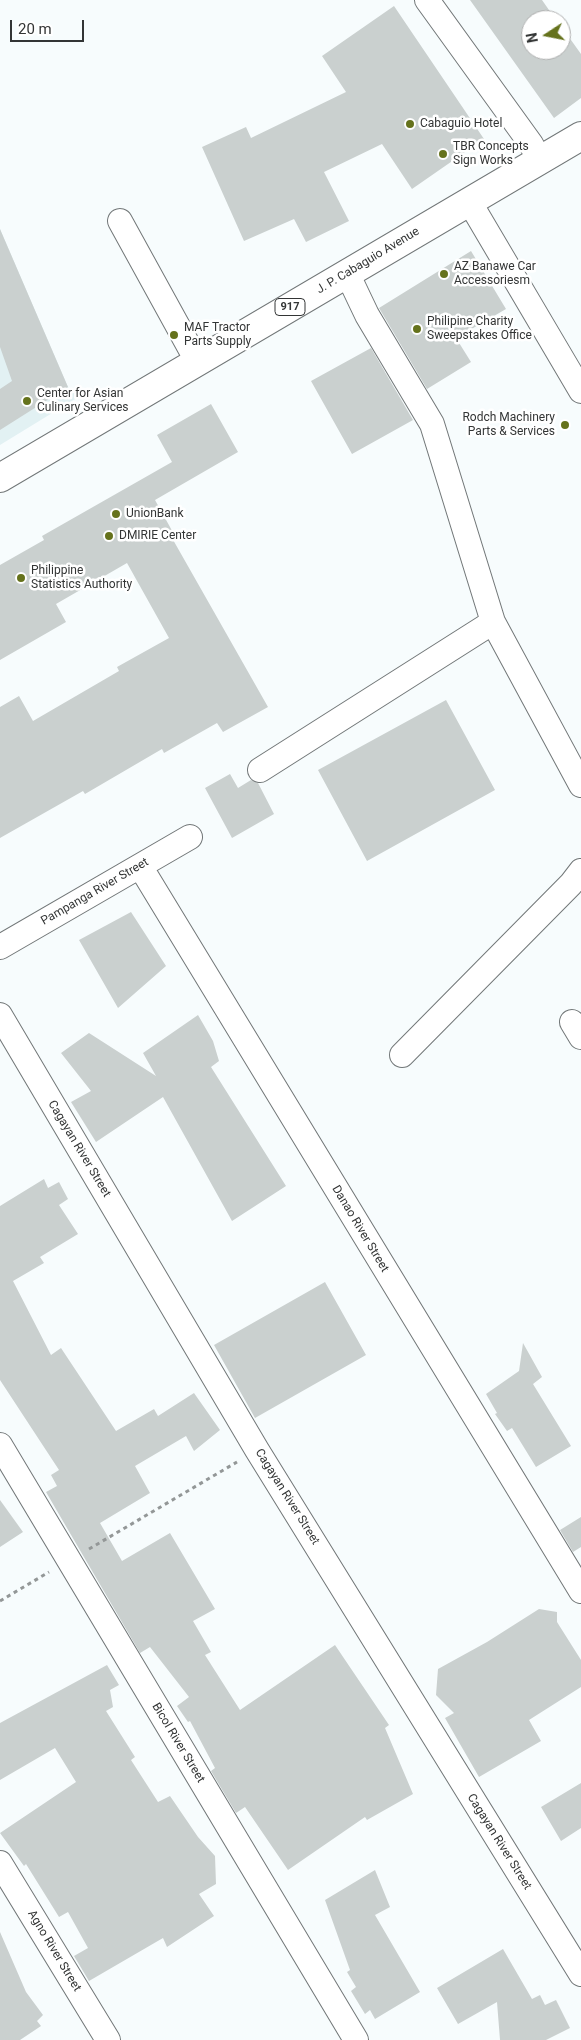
<!DOCTYPE html>
<style>
body{margin:0}
#map{position:relative;width:581px;height:2040px;overflow:hidden;background:#f7fcfd;font-family:Roboto,sans-serif}
canvas{display:block}
.north{position:absolute;left:521px;top:10px;width:50px;height:50px;box-sizing:border-box;background:#fff;border:1px solid #adaeae;border-radius:50%;rotate:259deg;font-size:14px;font-weight:700;line-height:20px;text-align:center;color:#333535}
.north::after{content:'';display:block;margin:auto;width:18px;height:22px;background:#65721c;clip-path:polygon(50% 0,100% 100%,50% 72%,0 100%)}
.scale{position:absolute;left:10px;top:20px;width:74px;height:22px;box-sizing:border-box;border:2px solid #333535;border-top:0;padding-left:6px;font-size:15px;line-height:18px;white-space:nowrap;color:#333535;-webkit-text-stroke:4px #fff;paint-order:stroke}
</style>
<div id="map">
<canvas width="581" height="2040"></canvas>
<div class="north">N</div>
<div class="scale">20 m</div>
</div>
<script>
const ctx = document.querySelector('canvas').getContext('2d');
ctx.lineJoin = 'round';
function fill(path, color) {
  ctx.fillStyle = color;
  ctx.fill(path, 'evenodd');
}
function shape(rows) {
  const path = new Path2D();
  for (const r of rows) {
    path.moveTo(r[0], r[1]);
    for (let i = 2; i < r.length; i += 2) path.lineTo(r[i], r[i + 1]);
  }
  return path;
}
function strokePath(path, color, width, dash) {
  ctx.strokeStyle = color;
  ctx.lineWidth = width;
  ctx.lineCap = dash ? 'butt' : 'round';
  ctx.setLineDash(dash || []);
  ctx.stroke(path);
}
function label(font, color, halo, rows, align = 'center') {
  ctx.font = font + ' Roboto,sans-serif';
  ctx.lineWidth = 5;
  ctx.setLineDash([]);
  ctx.textBaseline = 'middle';
  ctx.strokeStyle = halo;
  ctx.fillStyle = color;
  for (const [text, x, y, turn = 0] of rows) {
    ctx.save();
    ctx.translate(x, y);
    ctx.rotate((+turn || 0) * Math.PI / 180);
    ctx.textAlign = isNaN(turn) ? turn : align;
    if (halo) ctx.strokeText(text, 0, 0);
    ctx.fillText(text, 0, 0);
    ctx.restore();
  }
}
fill(shape([
 [0,229,68,387,80,396,0,445]
]), '#e2f1f3');
fill(shape([
 [470,0,542,0,556,20,531,20,531,50,561,50,561,26,581,54,581,98,554,118],
 [394,6,484,139,412,189,382,144,324,172,349,221,306,242,294,219,244,241,202,147,246,127,251,138,346,92,322,56],
 [0,229,68,387,0,430,0,389,12,381,0,347],
 [471,251,506,309,456,338,471,362,427,389,379,308],
 [371,348,413,420,352,454,311,381],
 [211,404,238,452,155,500,175,536,172,538,268,707,223,732,217,723,164,753,162,749,85,794,83,791,0,838,0,707,19,696,33,721,119,671,117,667,169,638,127,563,56,604,66,622,0,660,0,565,44,540,42,536,172,462,157,435],
 [446,700,495,790,367,861,318,770],
 [230,774,238,788,251,780,258,783,274,814,232,838,205,788],
 [131,912,166,966,118,1008,79,940],
 [198,1015,213,1041,219,1061,211,1067,286,1186,232,1221,163,1097,96,1142,71,1102,91,1091,61,1053,89,1033,156,1076,143,1053],
 [44,1179,48,1188,59,1182,68,1199,59,1205,78,1234,40,1257,44,1263,13,1281,51,1355,61,1348,116,1431,154,1409,158,1416,194,1393,220,1430,194,1451,186,1436,135,1466,150,1493,100,1523,122,1561,170,1533,215,1609,193,1621,211,1652,205,1655,240,1710,335,1645,389,1725,385,1728,413,1794,367,1820,365,1817,288,1870,245,1807,236,1813,211,1771,215,1768,190,1721,188,1722,177,1706,189,1697,150,1647,140,1653,74,1540,46,1492,57,1486,51,1475,59,1470,0,1380,0,1206],
 [325,1282,366,1355,255,1418,214,1345],
 [523,1343,542,1377,533,1384,571,1446,536,1467,512,1428,507,1431,495,1414,497,1413,486,1394,519,1371],
 [0,1500,23,1532,0,1547],
 [581,1517,581,1547,573,1552,560,1530],
 [539,1609,557,1612,557,1622,581,1660,581,1687,529,1720,541,1741,479,1777,445,1718,454,1713,436,1695,438,1669,487,1642],
 [107,1665,119,1685,110,1690,113,1707,106,1711,135,1757,131,1760,158,1802,170,1796,198,1837,215,1856,216,1884,199,1894,214,1916,167,1947,163,1938,89,1981,74,1956,88,1948,68,1912,59,1917,26,1864,24,1866,0,1833,76,1782,55,1748,0,1780,0,1723],
 [581,1783,581,1828,561,1841,541,1807],
 [375,1870,390,1907,375,1915,420,1992,375,2019,370,2010,365,2014,351,1991,356,1987,347,1972,350,1970,325,1900],
 [0,1932,26,1992,43,2015,37,2021,41,2026,20,2040,0,2040],
 [503,1949,532,1999,540,1995,545,2005,556,2000,570,2028,546,2040,500,2040,497,2002,458,2024,437,1988]
]), '#cad0cf');
const minor = shape([
 [427,0,531,144,539,159],
 [469,201,581,391],
 [120,221,197,361],
 [493,622,581,785],
 [260,770,493,622,432,424,367,315,347,273],
 [140,866,581,1591],
 [0,947,190,837],
 [0,1015,257,1450,581,1974],
 [572,1022,581,1037],
 [402,1055,571,884,581,871],
 [0,1445,356,2040],
 [0,1863,108,2040]
]);
const major = shape([
 [0,478,581,136]
]);
strokePath(minor, '#727778', 26);
strokePath(major, '#727778', 30);
strokePath(shape([
 [89,1549,237,1462],
 [0,1601,49,1572]
]), '#939797', 3, [4, 4]);
strokePath(minor, '#fff', 24);
strokePath(major, '#fff', 28);
for (const [x, y, r, color] of [
 [410,124,5,"#65721c"],
 [443,154,5,"#65721c"],
 [444,274,5,"#65721c"],
 [417,329,5,"#65721c"],
 [174,335,5,"#65721c"],
 [27,401,5,"#65721c"],
 [565,425,5,"#65721c"],
 [116,514,5,"#65721c"],
 [109,536,5,"#65721c"],
 [21,578,5,"#65721c"]
]) {
  const dot = new Path2D();
  dot.arc(x, y, r, 0, 2 * Math.PI);
  ctx.fillStyle = color;
  ctx.fill(dot);
  strokePath(dot, '#fff', 2);
}
for (const [x, y, w] of [
 [290,307,30]
]) {
  const box = new Path2D();
  box.roundRect(x - w / 2, y - 8.5, w, 17, 4);
  ctx.fillStyle = '#fff';
  ctx.fill(box);
  strokePath(box, '#333535', 1);
}
label('bold 11px', '#333535', null, [
 ["917",290,307]
]);
label('12px', '#333535', '#fff', [
 ["Cabaguio Hotel",420,124],
 ["TBR Concepts",453,147],
 ["Sign Works",453,161],
 ["AZ Banawe Car",454,267],
 ["Accessoriesm",454,281],
 ["Philipine Charity",427,322],
 ["Sweepstakes Office",427,336],
 ["MAF Tractor",184,328],
 ["Parts Supply",184,342],
 ["Center for Asian",37,394],
 ["Culinary Services",37,408],
 ["Rodch Machinery",555,418,"right"],
 ["Parts & Services",555,432,"right"],
 ["UnionBank",126,514],
 ["DMIRIE Center",119,536],
 ["Philippine",31,571],
 ["Statistics Authority",31,585]
], 'left');
label('12px', '#333535', '#fff', [
 ["J. P. Cabaguio Avenue",368,261,-31],
 ["Pampanga River Street",95,892,-30],
 ["Cagayan River Street",79,1149,59],
 ["Danao River Street",360,1229,59],
 ["Cagayan River Street",287,1497,58],
 ["Bicol River Street",178,1743,59],
 ["Cagayan River Street",499,1842,58],
 ["Agno River Street",54,1951,59]
]);
</script>
